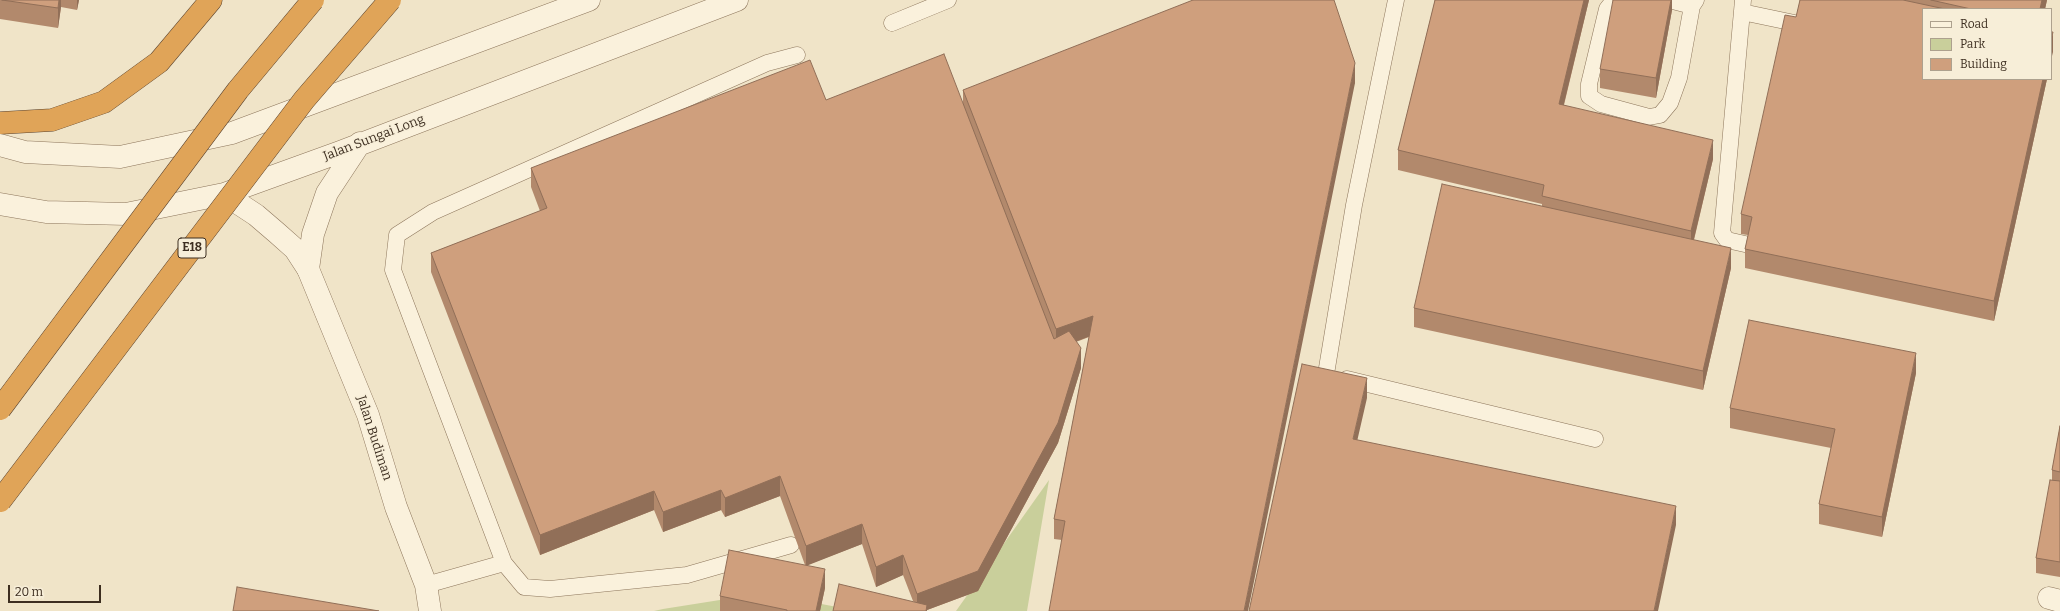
<!DOCTYPE html>
<style>
body{margin:0}
#map{position:relative;width:2060px;height:611px;overflow:hidden;background:#f0e4c8;font-family:Bitter,serif}
canvas{display:block}
.legend{position:absolute;left:1922px;top:8px;width:130px;height:72px;box-sizing:border-box;background:#f7eed8;border:1px solid #ada18e;margin:0;padding:5px 7px;list-style:none;font-size:12px;color:#3d2e20}
.legend li{display:flex;align-items:center;gap:8px;height:20px}
.legend b{width:20px;border:1px solid #ada18e}
.scale{position:absolute;left:8px;top:585px;width:93px;height:18px;box-sizing:border-box;border:2px solid #3d2e20;border-top:0;padding-left:5px;font-size:12px;line-height:14px;white-space:nowrap;color:#3d2e20;-webkit-text-stroke:3px #f7eed8;paint-order:stroke}
</style>
<div id="map">
<canvas width="2060" height="611"></canvas>
<ul class="legend">
<li><b style="height:5px;background:#faf1dc"></b>Road</li>
<li><b style="height:11px;background:#c9cf9b"></b>Park</li>
<li><b style="height:11px;background:#cf9f7d"></b>Building</li>
</ul>
<div class="scale">20 m</div>
</div>
<script>
const ctx = document.querySelector('canvas').getContext('2d');
ctx.lineJoin = 'round';
function fill(path, color) {
  ctx.fillStyle = color;
  ctx.fill(path, 'evenodd');
}
function shape(rows) {
  const path = new Path2D();
  for (const r of rows) {
    path.moveTo(r[0], r[1]);
    for (let i = 2; i < r.length; i += 2) path.lineTo(r[i], r[i + 1]);
  }
  return path;
}
function strokePath(path, color, width, dash) {
  ctx.strokeStyle = color;
  ctx.lineWidth = width;
  ctx.lineCap = dash ? 'butt' : 'round';
  ctx.setLineDash(dash || []);
  ctx.stroke(path);
}
function label(font, color, halo, rows, align = 'center') {
  ctx.font = font + ' Bitter,serif';
  ctx.lineWidth = 3;
  ctx.setLineDash([]);
  ctx.textBaseline = 'middle';
  ctx.strokeStyle = halo;
  ctx.fillStyle = color;
  for (const [text, x, y, turn = 0] of rows) {
    ctx.save();
    ctx.translate(x, y);
    ctx.rotate((+turn || 0) * Math.PI / 180);
    ctx.textAlign = isNaN(turn) ? turn : align;
    if (halo) ctx.strokeText(text, 0, 0);
    ctx.fillText(text, 0, 0);
    ctx.restore();
  }
}
fill(shape([
 [1049,480,1027,611,956,611],
 [764,593,858,611,654,611,663,609]
]), '#c9cf9b');
const service = shape([
 [1614,0,1607,9,1589,84,1589,96,1601,104,1649,117,1660,115,1670,103,1679,78,1692,6,1696,0],
 [1669,0,1692,6],
 [1743,0,1722,233,1727,240,1767,249],
 [1742,12,1804,25],
 [892,23,948,0],
 [1347,379,1595,439],
 [1323,392,1354,205,1396,0],
 [791,545,687,575,550,589,524,587,504,563,393,270,397,235,433,212,767,63,797,55],
 [426,585,504,563]
]);
const minor = shape([
 [308,269,368,415,396,507,426,585,430,611],
 [2049,598,2060,601]
]);
const tertiary = shape([
 [0,145,25,152,120,157,232,133,589,0],
 [224,194,256,215,277,233,295,249,308,269],
 [0,204,46,212,126,214,224,194,340,152,737,0],
 [308,269,313,234,327,193,360,143]
]);
const motorway = shape([
 [0,123,52,120,104,102,159,62,211,0]
]);
strokePath(service, '#8d765c', 17);
strokePath(minor, '#8d765c', 23);
strokePath(tertiary, '#8d765c', 23);
strokePath(motorway, '#5b4430', 23);
strokePath(service, '#faf1dc', 16);
strokePath(minor, '#faf1dc', 22);
strokePath(tertiary, '#faf1dc', 22);
strokePath(motorway, '#e0a458', 22);
const motorwayBridge = shape([
 [0,409,238,90,313,0],
 [0,501,304,100,390,0]
]);
strokePath(motorwayBridge, '#5b4430', 23, []);
strokePath(motorwayBridge, '#e0a458', 22);
fill(shape([
 [0,0,79,0,77,10,61,7,58,28,0,19],
 [1435,0,1589,0,1564,105,1713,159,1694,240,1731,268,1703,390,1414,327,1414,308,1542,206,1542,204,1398,170,1398,150],
 [1672,0,1672,10,1656,98,1600,88,1600,69],
 [1800,0,2047,0,2045,9,1923,9,2047,79,1994,321,1745,268,1745,249,1748,235,1741,234,1741,214,1796,17],
 [1355,83,1062,540,1054,539,1054,519,1089,337,1076,342,1081,368,1058,443,978,591,927,610,927,611,913,601,903,575,876,587,862,544,807,565,825,588,820,611,720,611,720,596,805,565,780,496,725,517,721,510,663,532,654,510,540,555,431,272,431,253,540,211,531,187,531,168,826,100,963,103,963,90],
 [1916,373,1882,537,1819,524,1819,504,1831,448,1730,428,1730,408],
 [2060,426,2060,577,2036,573,2036,558,2052,480,2052,470]
]), '#b2896c');
fill(shape([
 [59,0,61,0,61,7,58,28,58,8],
 [77,0,79,0,77,10],
 [1584,0,1589,0,1559,124,1559,104],
 [1671,0,1672,0,1672,10,1656,98,1656,78],
 [2042,0,2047,0,2045,9,2040,9],
 [2053,32,2053,52,2051,60,2051,40],
 [1355,63,1355,83,1248,611,1244,611],
 [2043,79,2047,79,1994,321,1994,301],
 [1713,140,1713,159,1691,251,1691,231],
 [1731,248,1731,268,1703,390,1703,371],
 [1093,316,1093,335,1056,349,1056,329],
 [1081,348,1081,368,1058,443,978,591,927,610,927,611,917,611,917,594],
 [1916,353,1916,373,1882,537,1882,517],
 [1367,378,1367,398,1353,459,1353,439],
 [780,476,780,496,725,517,725,498],
 [721,490,721,510,663,532,663,512],
 [654,491,654,510,540,555,540,535],
 [1676,506,1676,525,1658,611,1654,611],
 [862,524,862,544,806,566,806,546],
 [903,555,903,575,876,587,876,567],
 [825,569,825,588,820,611,816,611]
]), '#916f58');
const building = shape([
 [2,0,59,0,58,8,2,0],
 [1193,0,1334,0,1355,63,1244,611,1049,611,1065,521,1054,519,1093,316,1056,329,963,90,1193,0],
 [1435,0,1584,0,1559,104,1713,140,1691,231,1542,196,1544,185,1398,150,1435,0],
 [1613,0,1671,0,1656,78,1600,69,1613,0],
 [1800,0,1903,0,1945,9,1923,9,1923,79,2043,79,1994,301,1745,249,1752,217,1741,214,1785,15,1796,17,1800,0],
 [1931,0,2042,0,2040,9,1971,9,1931,0],
 [2051,32,2053,32,2051,40,2051,32],
 [944,54,1054,339,1069,331,1081,348,1058,423,978,571,917,594,903,555,876,567,862,524,806,546,780,476,725,498,721,490,663,512,654,491,540,535,431,253,547,208,531,168,810,60,826,100,944,54],
 [1442,184,1731,248,1703,371,1414,308,1442,184],
 [1749,320,1916,353,1882,517,1819,504,1835,429,1730,408,1749,320],
 [1302,364,1367,378,1353,439,1676,506,1654,611,1249,611,1302,364],
 [2060,426,2060,472,2052,470,2060,426],
 [2050,480,2060,481,2060,562,2036,558,2050,480],
 [729,550,825,569,816,611,787,611,787,610,720,596,729,550],
 [839,584,927,605,926,611,833,611,839,584],
 [237,587,379,611,233,611,237,587]
]);
fill(building, '#cf9f7d');
strokePath(building, '#916f58', 1);
for (const [x, y, w] of [
 [192,248,28]
]) {
  const box = new Path2D();
  box.roundRect(x - w / 2, y - 10, w, 20, 3);
  ctx.fillStyle = '#f7eed8';
  ctx.fill(box);
  strokePath(box, '#3d2e20', 1);
}
label('bold 12px', '#3d2e20', null, [
 ["E18",192,248]
]);
label('13px', '#3d2e20', '#f7eed8', [
 ["Jalan Sungai Long",374,138,-21],
 ["Jalan Budiman",374,438,72]
]);
</script>
